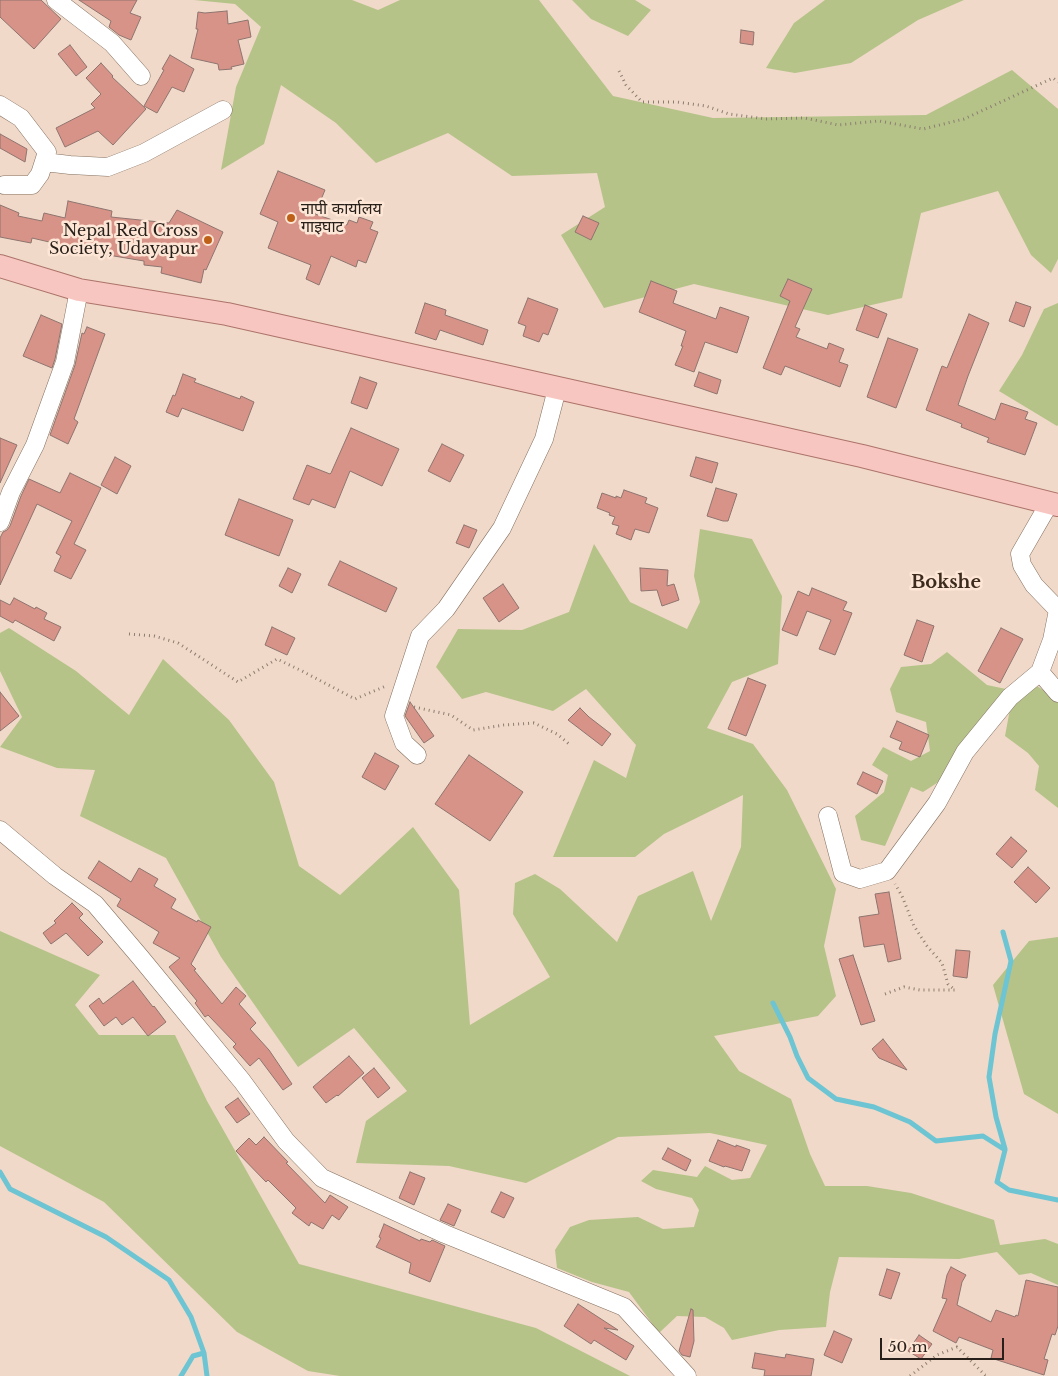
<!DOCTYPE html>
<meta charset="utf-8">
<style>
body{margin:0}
#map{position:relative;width:1058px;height:1376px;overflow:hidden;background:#f0d9c8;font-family:"Libre Baskerville",serif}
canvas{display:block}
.scale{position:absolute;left:880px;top:1338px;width:124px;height:22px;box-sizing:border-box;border:2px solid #271f19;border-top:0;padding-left:6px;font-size:15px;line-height:18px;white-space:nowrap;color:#271f19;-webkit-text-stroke:4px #fde6d5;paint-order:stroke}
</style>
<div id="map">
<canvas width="1058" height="1376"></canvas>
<div class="scale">50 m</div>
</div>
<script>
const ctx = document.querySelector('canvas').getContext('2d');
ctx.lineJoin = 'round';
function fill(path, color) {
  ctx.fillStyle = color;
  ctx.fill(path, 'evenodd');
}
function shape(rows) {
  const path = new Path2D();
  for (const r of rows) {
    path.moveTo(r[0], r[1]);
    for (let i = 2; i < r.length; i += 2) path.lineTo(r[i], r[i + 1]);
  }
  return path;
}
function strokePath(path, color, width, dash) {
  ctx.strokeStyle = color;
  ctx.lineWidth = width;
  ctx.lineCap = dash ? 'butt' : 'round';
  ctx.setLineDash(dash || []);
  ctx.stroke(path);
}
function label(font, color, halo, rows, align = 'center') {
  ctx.font = font + ' "Libre Baskerville","Noto Sans Devanagari",serif';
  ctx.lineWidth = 5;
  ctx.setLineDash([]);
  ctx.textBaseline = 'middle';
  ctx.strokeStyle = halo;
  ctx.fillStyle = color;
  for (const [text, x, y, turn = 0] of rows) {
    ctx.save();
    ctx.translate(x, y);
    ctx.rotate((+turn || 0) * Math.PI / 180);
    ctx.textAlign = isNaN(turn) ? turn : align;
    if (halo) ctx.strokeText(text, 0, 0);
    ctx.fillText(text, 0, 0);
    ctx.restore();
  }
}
fill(shape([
 [194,0,352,0,378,10,400,0,539,0,613,96,713,118,926,115,1012,70,1058,109,1058,259,1051,273,1031,255,998,191,921,213,902,298,828,315,694,284,604,308,561,235,605,207,597,173,512,176,448,133,376,163,336,123,281,85,264,144,221,170,236,87,261,27,235,4],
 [572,0,635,0,651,10,628,36,591,19],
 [825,0,964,0,918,20,851,63,795,73,766,68,794,23],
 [1058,303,1058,425,1057,426,999,391,1022,355,1044,309],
 [700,529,752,539,782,596,778,664,732,682,707,728,753,744,787,790,836,889,824,946,836,996,818,1016,714,1036,739,1071,791,1099,810,1154,825,1186,867,1186,911,1193,994,1220,1000,1245,1045,1239,1058,1244,1058,1285,1031,1273,1019,1275,997,1252,959,1259,839,1257,830,1292,826,1327,779,1330,732,1340,724,1328,705,1317,677,1316,659,1333,629,1292,592,1282,557,1268,555,1250,570,1227,589,1220,638,1217,663,1229,694,1227,699,1210,692,1198,656,1189,641,1181,653,1170,697,1177,705,1166,732,1180,750,1178,767,1145,710,1133,618,1137,526,1183,449,1166,356,1163,366,1121,407,1091,354,1028,298,1067,221,957,166,858,80,816,95,770,57,768,0,747,22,717,0,671,0,633,9,628,76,671,129,715,163,659,229,720,274,782,299,866,340,895,413,827,459,890,470,1025,550,977,513,914,515,883,535,874,560,889,617,942,638,896,693,871,711,921,741,847,743,795,664,834,635,857,553,857,594,760,626,778,636,745,586,689,553,711,486,692,462,699,436,667,458,629,522,630,569,612,594,544,630,602,687,629,700,602,694,576],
 [947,652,987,685,1006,689,978,726,940,781,923,792,911,787,885,846,861,840,855,816,884,792,888,775,872,765,883,747,911,761,930,751,926,722,896,712,890,689,901,667,931,664],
 [1037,686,1058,700,1058,808,1035,790,1039,766,1028,753,1005,736,1010,709],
 [0,931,100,975,75,1005,99,1035,175,1035,207,1101,299,1264,536,1328,630,1376,340,1376,308,1371,237,1332,104,1202,0,1146],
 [1058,937,1058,1114,1024,1094,993,985,1029,941]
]), '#b5c389');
strokePath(shape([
 [1003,932,1011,961,995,1034,989,1077,996,1117,1005,1149],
 [773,1003,790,1037,797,1056,808,1078,836,1099,874,1107,910,1122,936,1141,983,1136,1005,1150,997,1182,1009,1190,1058,1200],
 [0,1172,10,1189,106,1237,169,1280,191,1317,204,1353,207,1376],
 [181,1376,193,1356,204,1353]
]), '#6dc4d2', 5);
const building = shape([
 [0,0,41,0,61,19,34,49,0,17,0,0],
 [79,0,137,0,130,13,141,17,131,40,119,35,109,27,111,21,79,0],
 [227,11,228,24,248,20,251,37,238,40,244,64,231,67,232,69,219,70,218,64,191,58,198,29,196,29,198,12,205,13,227,11],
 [741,30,754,32,753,45,740,43,741,30],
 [70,45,87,67,76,76,58,54,70,45],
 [170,55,194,69,184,92,172,87,157,113,144,106,164,70,162,69,170,55],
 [101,63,113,76,112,77,146,109,113,145,98,131,65,147,56,128,95,108,91,104,101,94,86,78,101,63],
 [0,134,27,149,25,162,0,148,0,134],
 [278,171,325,190,315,214,347,225,349,220,357,223,359,217,373,222,370,229,378,232,366,263,358,260,356,267,331,256,319,285,306,279,311,265,268,248,278,222,260,214,278,171],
 [68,201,112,211,111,217,169,223,177,210,223,232,206,270,204,269,201,283,161,273,162,267,144,265,144,261,102,254,102,255,58,246,58,244,32,238,31,243,0,237,0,205,19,213,18,216,42,221,44,213,65,218,68,201],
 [583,216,599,223,591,240,575,232,583,216],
 [788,279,812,289,795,327,800,329,796,337,827,349,829,343,844,349,839,362,848,365,840,387,785,366,781,375,763,368,790,301,780,296,788,279],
 [651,281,677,291,673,303,716,319,720,307,749,317,737,353,705,342,694,372,675,365,683,346,681,346,686,331,639,312,651,281],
 [528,298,558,309,548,335,543,333,539,342,523,336,526,326,518,323,528,298],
 [1016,302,1031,307,1024,327,1009,321,1016,302],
 [425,303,446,310,445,315,488,330,483,345,440,330,436,340,415,333,425,303],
 [865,305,887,314,878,338,856,330,865,305],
 [969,314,989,323,968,376,958,405,995,420,1001,403,1028,412,1025,419,1037,423,1025,455,987,442,989,438,961,427,962,424,926,410,942,366,947,368,969,314],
 [41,315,62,324,55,359,52,368,23,356,41,315],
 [87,327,105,334,74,419,78,422,68,444,50,435,75,365,82,333,84,334,87,327],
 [888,338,918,349,896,408,867,397,888,338],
 [699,372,721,380,717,394,694,386,699,372],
 [183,374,196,379,194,382,240,399,241,396,254,402,243,431,182,408,178,417,166,412,173,395,175,396,183,374],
 [360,377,377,383,367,409,351,403,360,377],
 [351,428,399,449,382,486,350,471,335,508,312,499,309,505,293,499,307,465,330,474,331,473,351,428],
 [0,438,17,445,0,483,0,438],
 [442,444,464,455,450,482,428,471,442,444],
 [115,457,131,466,117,494,101,485,115,457],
 [696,457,718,463,712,483,690,476,696,457],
 [70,473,101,488,74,544,86,550,71,579,54,571,61,556,56,553,72,521,37,504,0,585,0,538,3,532,7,530,10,526,21,496,29,479,60,493,70,473],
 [716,488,737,494,728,521,723,521,707,516,716,488],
 [624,490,647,498,645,503,658,508,649,533,635,529,631,540,616,534,619,526,612,524,615,517,609,515,610,513,597,508,602,493,616,498,616,496,621,498,624,490],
 [239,499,293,520,279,556,225,535,239,499],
 [464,525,477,530,469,548,456,543,464,525],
 [340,561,397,588,386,612,328,585,340,561],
 [288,568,301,574,292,593,279,586,288,568],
 [640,568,668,570,667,586,674,584,679,600,662,606,657,590,641,591,640,568],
 [503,584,519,608,499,622,483,598,503,584],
 [812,588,847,602,843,610,852,613,835,655,819,649,831,620,807,611,797,636,782,630,798,591,809,596,812,588],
 [14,598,35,609,36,607,47,613,44,619,61,627,54,641,15,620,13,623,0,616,0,600,10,605,14,598],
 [917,620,934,626,922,662,904,655,917,620],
 [272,627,295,638,287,655,265,645,272,627],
 [1001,628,1023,639,1000,683,978,671,1001,628],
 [748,678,766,685,746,736,728,729,748,678],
 [0,692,19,716,0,731,0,692],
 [410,702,434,736,424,743,405,716,410,702],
 [580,708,589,717,611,734,602,746,568,720,580,708],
 [897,721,929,735,920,757,899,749,902,742,890,737,897,721],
 [375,753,399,766,385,790,362,777,375,753],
 [469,755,523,792,490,841,435,804,469,755],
 [863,772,883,781,877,794,857,784,863,772],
 [1011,837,1027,851,1012,868,996,854,1011,837],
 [99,861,131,882,139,868,158,879,154,886,176,899,171,908,197,922,198,920,211,927,191,964,196,969,194,970,222,1004,236,987,246,996,239,1004,256,1023,250,1029,269,1050,292,1084,283,1090,259,1058,250,1066,233,1047,236,1044,208,1015,205,1017,195,1003,197,1001,169,967,180,958,153,943,159,932,117,906,121,899,88,878,99,861],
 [1028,867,1050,888,1036,903,1014,882,1028,867],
 [889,892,901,959,888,962,884,944,864,947,859,917,879,914,875,894,889,892],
 [72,903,83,914,79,918,103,942,88,956,66,933,51,944,43,933,56,923,54,921,72,903],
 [956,950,970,951,967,978,953,976,956,950],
 [853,955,875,1021,861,1025,839,959,853,955],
 [133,981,153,1007,154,1006,166,1022,148,1036,133,1017,122,1025,116,1017,104,1026,89,1006,99,998,103,1004,133,981],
 [883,1039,907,1070,879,1058,872,1049,883,1039],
 [349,1056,364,1073,338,1096,337,1095,326,1103,313,1087,349,1056],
 [374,1068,390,1088,378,1098,362,1078,374,1068],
 [238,1098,250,1114,237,1123,225,1107,238,1098],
 [264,1137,288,1162,286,1163,325,1203,330,1195,348,1207,339,1220,332,1215,323,1229,311,1222,309,1226,292,1213,296,1208,268,1180,266,1182,236,1151,249,1138,256,1145,264,1137],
 [718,1140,736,1147,736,1145,750,1150,742,1171,725,1166,724,1167,709,1161,718,1140],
 [668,1148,691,1160,686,1171,662,1159,668,1148],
 [410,1172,425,1178,414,1205,399,1198,410,1172],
 [501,1192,514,1198,504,1218,491,1212,501,1192],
 [448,1204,461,1210,454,1226,440,1220,448,1204],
 [384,1224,420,1241,421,1239,430,1242,432,1240,445,1246,430,1282,409,1273,411,1263,376,1247,381,1238,379,1237,384,1224],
 [951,1267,966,1275,962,1282,957,1305,991,1322,996,1310,1015,1317,1016,1315,1018,1316,1026,1280,1058,1287,1058,1326,1055,1335,1052,1334,1044,1359,1048,1360,1044,1375,991,1358,993,1350,959,1337,956,1343,933,1331,947,1299,942,1298,947,1275,951,1267],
 [887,1269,900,1273,891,1299,879,1295,887,1269],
 [578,1304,618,1330,604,1328,634,1346,626,1360,594,1340,591,1344,564,1326,578,1304],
 [691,1309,693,1310,694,1341,690,1357,682,1355,679,1351,691,1309],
 [834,1331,852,1339,842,1363,824,1355,834,1331],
 [919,1335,932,1344,921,1359,908,1351,919,1335],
 [755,1353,785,1358,786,1354,814,1359,811,1376,764,1376,765,1370,752,1368,755,1353]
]);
fill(building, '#d89388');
strokePath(building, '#8e746f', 1);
const minor = shape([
 [56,0,112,43,141,76],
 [0,105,21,118,47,152,40,174,32,185,4,185],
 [44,162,70,165,108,167,144,153,223,110],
 [0,522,11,492,35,445,65,362,79,290],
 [1040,672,1058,693],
 [417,755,404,743,394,716,420,636,446,609,502,528,544,439,557,389],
 [828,816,843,873,860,879,887,871,937,803,965,752,1010,697,1040,672,1052,640,1058,610,1034,585,1022,565,1020,554,1050,502],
 [0,830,55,876,95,904,140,957,242,1081,286,1141,322,1178,445,1234,624,1307,687,1376]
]);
const major = shape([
 [0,266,79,290,227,314,862,456,1058,505]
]);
strokePath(minor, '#847061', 19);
strokePath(major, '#ac736a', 24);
strokePath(shape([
 [619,71,626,85,642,102,677,102,706,106,729,114,766,119,805,118,838,125,879,121,923,129,964,119,1053,78,1058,82],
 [129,634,154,636,178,643,238,682,277,659,302,671,355,699,386,686],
 [414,707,451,715,473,730,504,725,534,723,557,734,569,744],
 [885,994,904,987,920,990,955,990,948,984,942,963,927,946,914,926,902,896,895,884],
 [910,1376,937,1355,957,1347,985,1375,989,1376]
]), '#8c7d71', 3, [1, 4]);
strokePath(minor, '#fff', 18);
strokePath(major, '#f8c6c0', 22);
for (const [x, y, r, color] of [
 [291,218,5,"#bf6019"],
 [208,240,5,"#bf6019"]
]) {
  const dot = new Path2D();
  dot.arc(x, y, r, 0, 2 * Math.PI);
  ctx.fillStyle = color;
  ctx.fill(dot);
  strokePath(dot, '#fde6d5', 2);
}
label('16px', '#271f19', '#fde6d5', [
 ["नापी कार्यालय",301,209],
 ["गाइघाट",301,227],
 ["Nepal Red Cross",198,231,"right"],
 ["Society, Udayapur",198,249,"right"]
], 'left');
label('bold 18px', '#3d2c1e', '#fde6d5', [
 ["Bokshe",946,583]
]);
</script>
